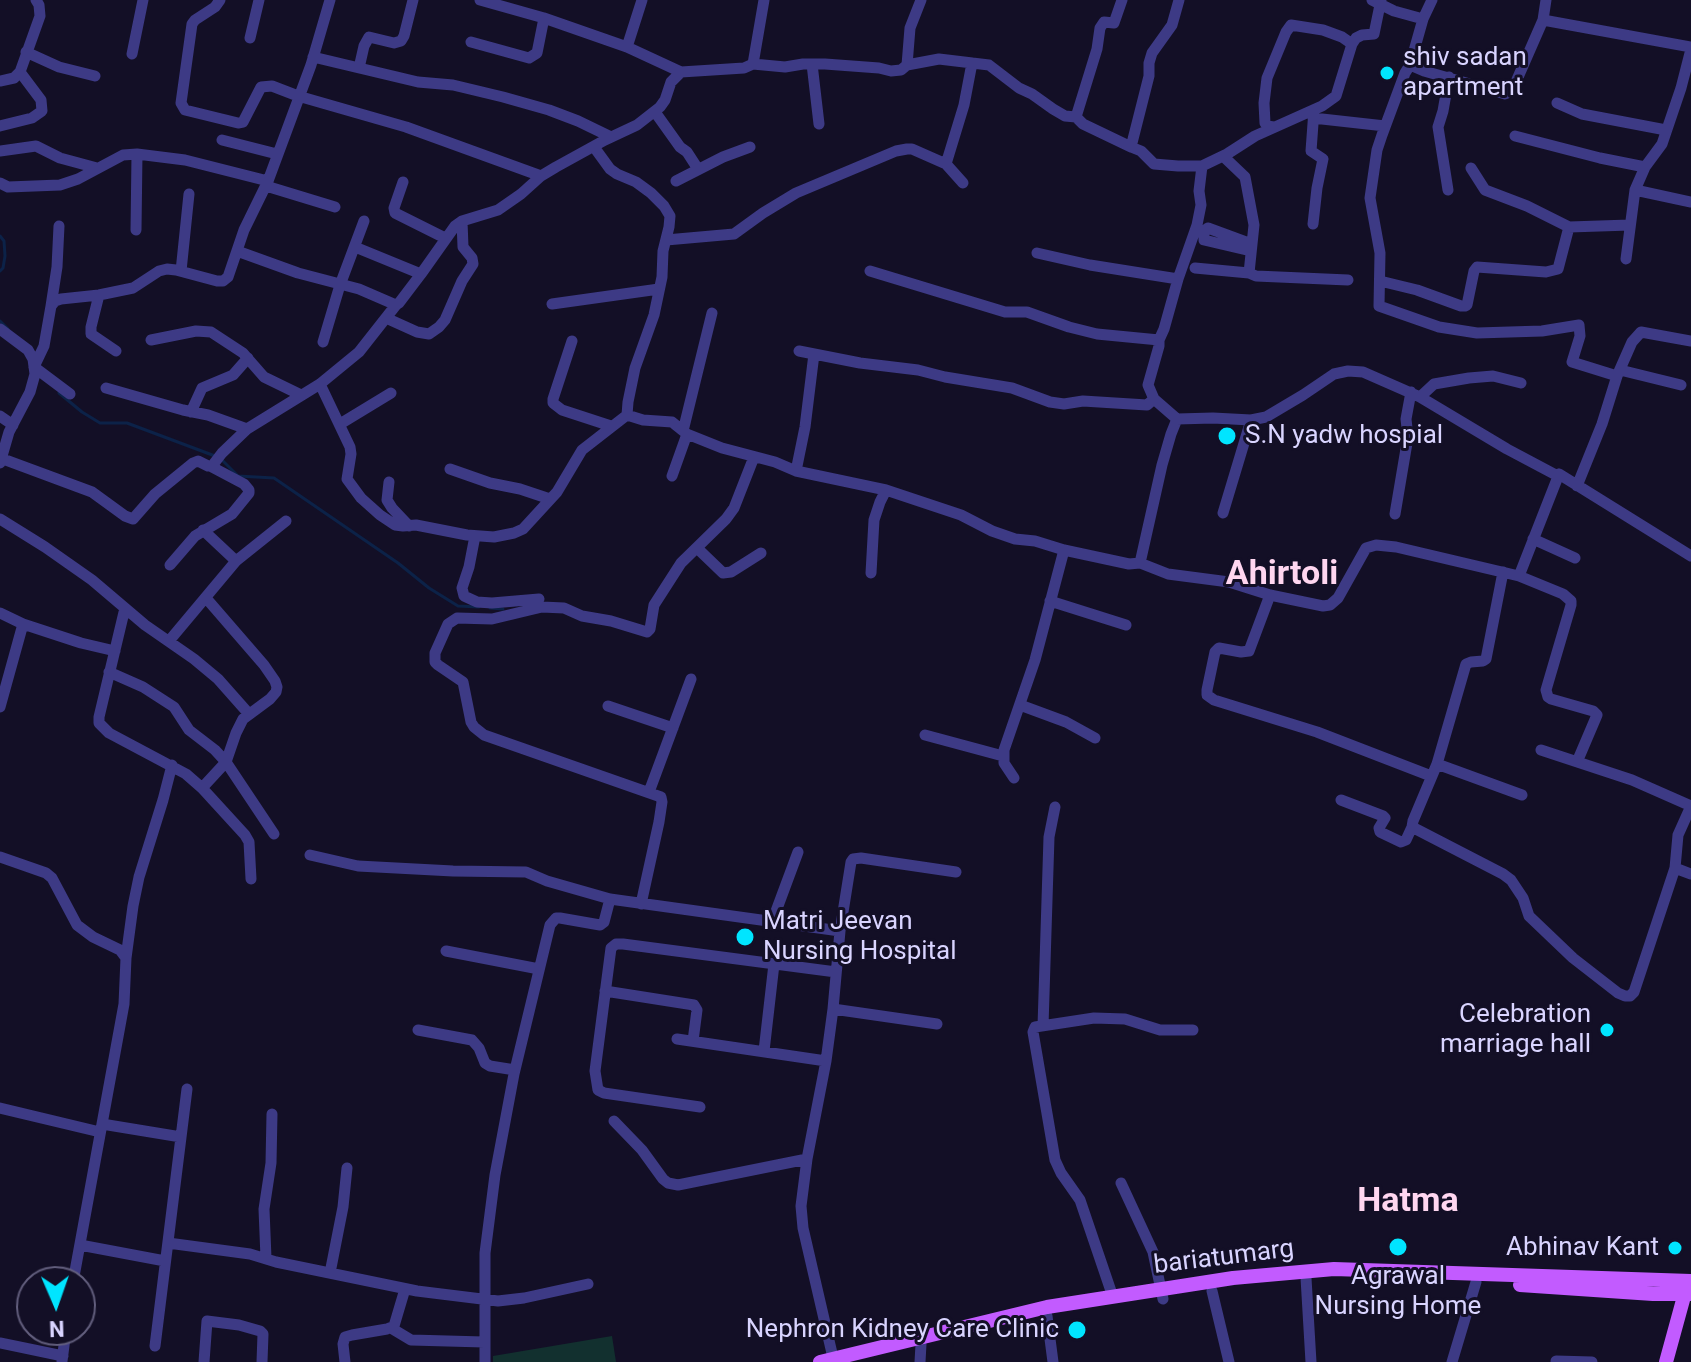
<!DOCTYPE html>
<style>
body{margin:0}
#map{position:relative;width:1691px;height:1362px;overflow:hidden;background:#130f26;font-family:Roboto,sans-serif}
canvas{display:block}
.north{position:absolute;left:16px;top:1266px;width:80px;height:80px;box-sizing:border-box;background:#130f26;border:2px solid #625e7d;border-radius:50%;rotate:178deg;font-size:22px;font-weight:700;line-height:32px;text-align:center;color:#d9d4ff}
.north::after{content:'';display:block;margin:auto;width:28px;height:36px;background:#00e5ff;clip-path:polygon(50% 0,100% 100%,50% 72%,0 100%)}
</style>
<div id="map">
<canvas width="1691" height="1362"></canvas>
<div class="north">N</div>
</div>
<script>
const ctx = document.querySelector('canvas').getContext('2d');
ctx.lineJoin = 'round';
function fill(path, color) {
  ctx.fillStyle = color;
  ctx.fill(path, 'evenodd');
}
function shape(rows) {
  const path = new Path2D();
  for (const r of rows) {
    path.moveTo(r[0], r[1]);
    for (let i = 2; i < r.length; i += 2) path.lineTo(r[i], r[i + 1]);
  }
  return path;
}
function strokePath(path, color, width, dash) {
  ctx.strokeStyle = color;
  ctx.lineWidth = width;
  ctx.lineCap = dash ? 'butt' : 'round';
  ctx.setLineDash(dash || []);
  ctx.stroke(path);
}
function label(font, color, halo, rows, align = 'center') {
  ctx.font = font + ' Roboto,sans-serif';
  ctx.lineWidth = 6;
  ctx.setLineDash([]);
  ctx.textBaseline = 'middle';
  ctx.strokeStyle = halo;
  ctx.fillStyle = color;
  for (const [text, x, y, turn = 0] of rows) {
    ctx.save();
    ctx.translate(x, y);
    ctx.rotate((+turn || 0) * Math.PI / 180);
    ctx.textAlign = isNaN(turn) ? turn : align;
    if (halo) ctx.strokeText(text, 0, 0);
    ctx.fillText(text, 0, 0);
    ctx.restore();
  }
}
fill(shape([
 [612,1336,616,1362,493,1362,493,1356]
]), '#12302f');
strokePath(shape([
 [0,236,4,241,5,256,3,268,0,271],
 [0,321,8,329],
 [59,393,82,412,100,423,127,423,215,456],
 [222,460,238,476,274,478,398,563,429,588,458,606,479,607],
 [490,608,503,609]
]), '#0c2248', 3);
strokePath(shape([
 [220,0,215,7,195,20,192,24,181,103,185,110,238,123,243,122,261,87,272,86,298,96,406,127,541,176],
 [480,0,544,18,627,47,681,72,744,68,753,64,785,67,803,64,825,64,879,68,891,71,901,70,907,65,939,59,989,65,1019,88,1032,94,1053,109,1065,116,1076,117,1097,49,1100,28,1104,22,1114,23,1122,0],
 [1372,0,1394,11,1423,19],
 [1432,0,1423,19,1410,65,1424,71,1505,94,1512,91,1543,20],
 [1546,0,1543,20,1691,47],
 [250,38,259,0],
 [471,42,529,58,537,53,544,18],
 [627,47,642,0],
 [26,52,59,67,95,76],
 [132,54,143,0],
 [313,57,418,82,453,85,503,97,549,110,578,121,611,137],
 [753,64,764,0],
 [812,64,819,124],
 [907,65,910,28,921,0],
 [1410,65,1405,73,1382,135,1377,150,1370,198,1380,253,1379,306,1439,327,1477,333,1542,331,1579,325,1580,336,1572,362,1617,376],
 [359,68,364,46,369,37,394,43,401,41,404,36,413,0],
 [0,81,14,78,20,72,40,16,39,5,36,0],
 [1557,103,1582,114,1666,130],
 [655,112,680,147,687,152,698,169],
 [1076,117,1083,124,1131,147,1149,76,1149,63,1152,53,1172,25,1179,0],
 [1313,118,1385,126],
 [0,126,32,118,42,111,41,100,20,72],
 [1274,127,1267,126,1265,123,1264,103,1267,78,1286,32,1291,25,1323,30,1342,37,1352,44],
 [1515,136,1600,158,1645,167],
 [222,140,277,154],
 [594,147,610,169,617,174,636,182,651,193,664,206,670,216,669,227,663,251,662,277,654,315,635,368,628,402,627,415,643,420,672,422,687,434,722,448,775,462,796,471,886,490,961,515,992,531,1015,539,1035,541,1064,550,1129,564,1140,563,1162,465,1171,434,1177,419],
 [1131,147,1141,151,1154,164,1178,166,1202,166,1227,154,1255,136,1322,106,1336,96,1352,44,1356,38,1362,35,1374,34,1381,0],
 [0,151,36,146,60,158,97,168],
 [1471,168,1485,190,1527,206,1569,227,1630,225],
 [676,181,723,157,750,147],
 [403,182,394,208,395,213,445,238],
 [0,183,8,187,60,185,78,179,123,155,137,154,185,160,268,181],
 [963,183,946,164,964,105,972,63],
 [266,186,335,207],
 [1448,190,1438,127,1443,111,1449,77],
 [1635,190,1691,202],
 [1313,224,1317,188,1323,159,1311,151,1314,110],
 [59,226,57,267,51,306,44,346,34,367,70,394],
 [1208,228,1246,242,1251,251,1204,240,1204,231,1208,228],
 [136,230,137,154],
 [666,240,734,234,763,213,796,193,896,151,907,149,912,149,946,164],
 [355,247,421,274],
 [237,251,298,273,359,289,396,305,399,303,421,274,455,226,462,221,498,210,521,194,541,176,556,167,605,140,637,125,660,107,665,100,671,82,681,72],
 [1037,253,1090,265,1178,279],
 [1626,259,1635,190,1645,167,1662,144,1681,88,1691,49],
 [1195,268,1249,273,1254,225,1245,177,1223,156],
 [181,271,189,194],
 [870,271,1005,312,1027,312,1069,327,1097,334,1159,340,1164,329,1178,279,1197,225,1201,205,1199,191,1202,166],
 [1249,273,1256,276,1348,280],
 [1380,281,1417,290,1461,306,1465,306,1467,305,1474,271,1477,267,1546,272,1558,269,1569,227],
 [99,295,91,327,91,334,116,351],
 [552,304,659,289],
 [51,306,55,301,61,299,99,295,133,288,159,271,167,269,176,270,217,281,223,281,228,277,244,230,268,181,311,65,330,0],
 [386,318,417,332,429,334,439,327,445,320,462,281,473,264,472,258,463,247,462,221],
 [0,329,28,350,33,359,35,374,30,392,9,432,0,463],
 [151,340,196,331,211,332,243,353,264,377,301,395],
 [572,341,553,399,553,403,562,410,611,426],
 [323,342,340,285,364,221],
 [799,351,860,363,918,370,945,377,1012,388,1050,402,1064,404,1083,401,1147,405,1154,399,1148,385,1159,346,1159,340],
 [1620,370,1681,385],
 [320,384,350,447,351,454,347,479,361,498,380,515,395,525,403,526,416,525,467,535,494,537,514,533,523,529,557,492,582,450,627,415],
 [106,388,183,410,208,415,247,429],
 [1420,397,1434,384,1469,378,1493,376,1521,383],
 [1154,399,1177,419,1213,418,1251,420,1266,417,1303,395,1334,374,1348,371,1363,372,1420,397,1507,449,1556,475,1559,474,1691,556],
 [191,412,202,388,233,375,248,358],
 [0,416,13,425],
 [340,424,391,393],
 [683,431,712,313],
 [0,458,92,492,125,516,133,519,155,494,193,463,198,461,208,466,212,466,222,453,247,429,320,384,359,352,396,305],
 [450,469,490,483,520,489,550,499],
 [796,471,805,427,814,354],
 [672,476,687,434],
 [389,482,387,500,392,508,409,526],
 [1577,486,1602,424,1617,376,1632,342,1641,332,1691,341],
 [1223,513,1251,420],
 [1395,514,1408,437,1406,419,1411,392],
 [0,519,45,547,92,580,145,625,194,659,218,679,249,714],
 [203,530,236,561],
 [475,536,469,567,462,588,464,596,477,602,492,603,539,599],
 [1533,539,1575,558],
 [697,548,723,573,731,572,761,553],
 [1140,563,1168,574,1229,582,1270,595,1323,606,1330,605,1338,598,1366,548,1376,545,1396,547,1519,576,1563,594,1571,601,1571,605,1546,690,1548,697,1551,699,1593,711,1597,715,1577,762],
 [170,565,195,536,232,514,249,493,249,490,244,484,210,466],
 [1503,572,1486,659,1483,661,1471,662,1466,664,1437,764,1413,821,1412,827,1503,874,1511,880,1523,898,1529,916,1573,958,1618,993,1625,996,1630,996,1634,992,1675,868,1678,835,1691,806],
 [871,573,874,520,880,502,886,490],
 [1519,576,1559,474],
 [1270,595,1249,651,1241,652,1219,648,1215,652,1207,690,1207,695,1214,700,1317,732,1431,776],
 [1050,601,1126,625],
 [125,608,99,717,99,723,109,733,186,774,202,788,245,835,249,842,251,879],
 [0,613,23,624,81,643,115,651],
 [169,641,236,561,286,521],
 [109,672,143,687,174,707,189,730,215,750,226,762,274,834],
 [1020,705,1066,722,1095,738],
 [608,706,673,728],
 [0,707,23,624],
 [925,735,1003,756],
 [1541,750,1632,780,1691,806],
 [1437,764,1522,795],
 [1014,778,1004,763,1004,750,1035,660,1064,550],
 [202,788,226,762,236,733,243,719,270,699,276,692,277,687,275,681,264,665,206,598],
 [649,792,691,679],
 [1341,800,1383,816,1385,818,1379,828,1380,832,1401,842,1406,840,1412,827],
 [310,855,358,866,453,871,526,872,547,881,610,899,840,931],
 [0,857,46,873,52,878,77,925,93,937,120,950,126,958,124,1004,73,1282],
 [1675,868,1691,874],
 [641,904,659,822,662,802,661,797,484,735,474,727,471,722,463,682,438,665,435,662,435,653,448,624,457,618,492,619,542,607,564,608,582,616,611,621,647,632,650,629,654,605,681,563,726,519,734,508,754,457],
 [772,922,798,852],
 [446,951,539,969],
 [126,958,133,906,139,877,163,800,172,765],
 [605,991,694,1005,697,1010,693,1041],
 [833,1009,937,1024],
 [1043,1026,1049,837,1055,807],
 [418,1030,472,1040,479,1048,485,1063,490,1066,515,1070],
 [677,1039,826,1061],
 [764,1051,774,964],
 [700,1107,604,1093,598,1090,595,1071,611,948,616,944,623,944,836,972],
 [0,1108,100,1132],
 [614,1121,642,1150,663,1179,668,1183,678,1185,807,1159],
 [102,1124,181,1137],
 [1121,1183,1153,1252,1163,1299],
 [168,1243,250,1254,276,1262,417,1291,498,1301,524,1298,588,1284],
 [80,1245,165,1261],
 [266,1258,264,1209,271,1163,272,1114],
 [330,1273,343,1207,347,1168],
 [1306,1278,1311,1362],
 [1212,1291,1229,1362],
 [1113,1297,1080,1200,1061,1173,1055,1160,1033,1032,1035,1027,1094,1018,1125,1019,1160,1030,1193,1030],
 [1047,1316,1053,1362],
 [391,1328,411,1340,484,1342],
 [0,1343,63,1356],
 [155,1346,187,1089],
 [62,1361,66,1330],
 [1556,1361,1592,1362],
 [204,1362,207,1321,239,1325,260,1331,263,1334,262,1362],
 [345,1362,343,1344,345,1337,352,1335,387,1329,394,1326,405,1289],
 [485,1362,485,1253,495,1175,514,1074,550,925,556,918,560,918,600,925,604,922,610,899],
 [834,1362,803,1228,801,1206,807,1159,826,1061,833,1009,840,931,851,862,853,859,861,858,956,872],
 [920,1362,921,1344],
 [1452,1362,1476,1282]
]), '#3d3a85', 11);
strokePath(shape([
 [1520,1285,1653,1294,1691,1294],
 [820,1362,1047,1307,1233,1278,1334,1269,1691,1281],
 [1666,1362,1686,1289]
]), '#c25bff', 14);
for (const [x, y, r, color] of [
 [1387,73,8,"#00e5ff"],
 [1227,436,10,"#00e5ff"],
 [745,937,10,"#00e5ff"],
 [1607,1030,8,"#00e5ff"],
 [1398,1247,10,"#00e5ff"],
 [1675,1248,8,"#00e5ff"],
 [1077,1330,10,"#00e5ff"]
]) {
  const dot = new Path2D();
  dot.arc(x, y, r, 0, 2 * Math.PI);
  ctx.fillStyle = color;
  ctx.fill(dot);
  strokePath(dot, '#130f26', 3);
}
label('26px', '#d9d4ff', '#130f26', [
 ["shiv sadan",1403,58],
 ["apartment",1403,88],
 ["S.N yadw hospial",1245,436],
 ["Matri Jeevan",763,922],
 ["Nursing Hospital",763,952],
 ["Celebration",1591,1015,"right"],
 ["marriage hall",1591,1045,"right"],
 ["Abhinav Kant",1659,1248,"right"],
 ["Agrawal",1398,1277,"center"],
 ["Nursing Home",1398,1307,"center"],
 ["Nephron Kidney Care Clinic",1059,1330,"right"]
], 'left');
label('26px', '#d9d4ff', '#130f26', [
 ["bariatumarg",1224,1258,-7]
]);
label('bold 34px', '#ffd6f0', '#130f26', [
 ["Ahirtoli",1282,575],
 ["Hatma",1408,1202]
]);
</script>
